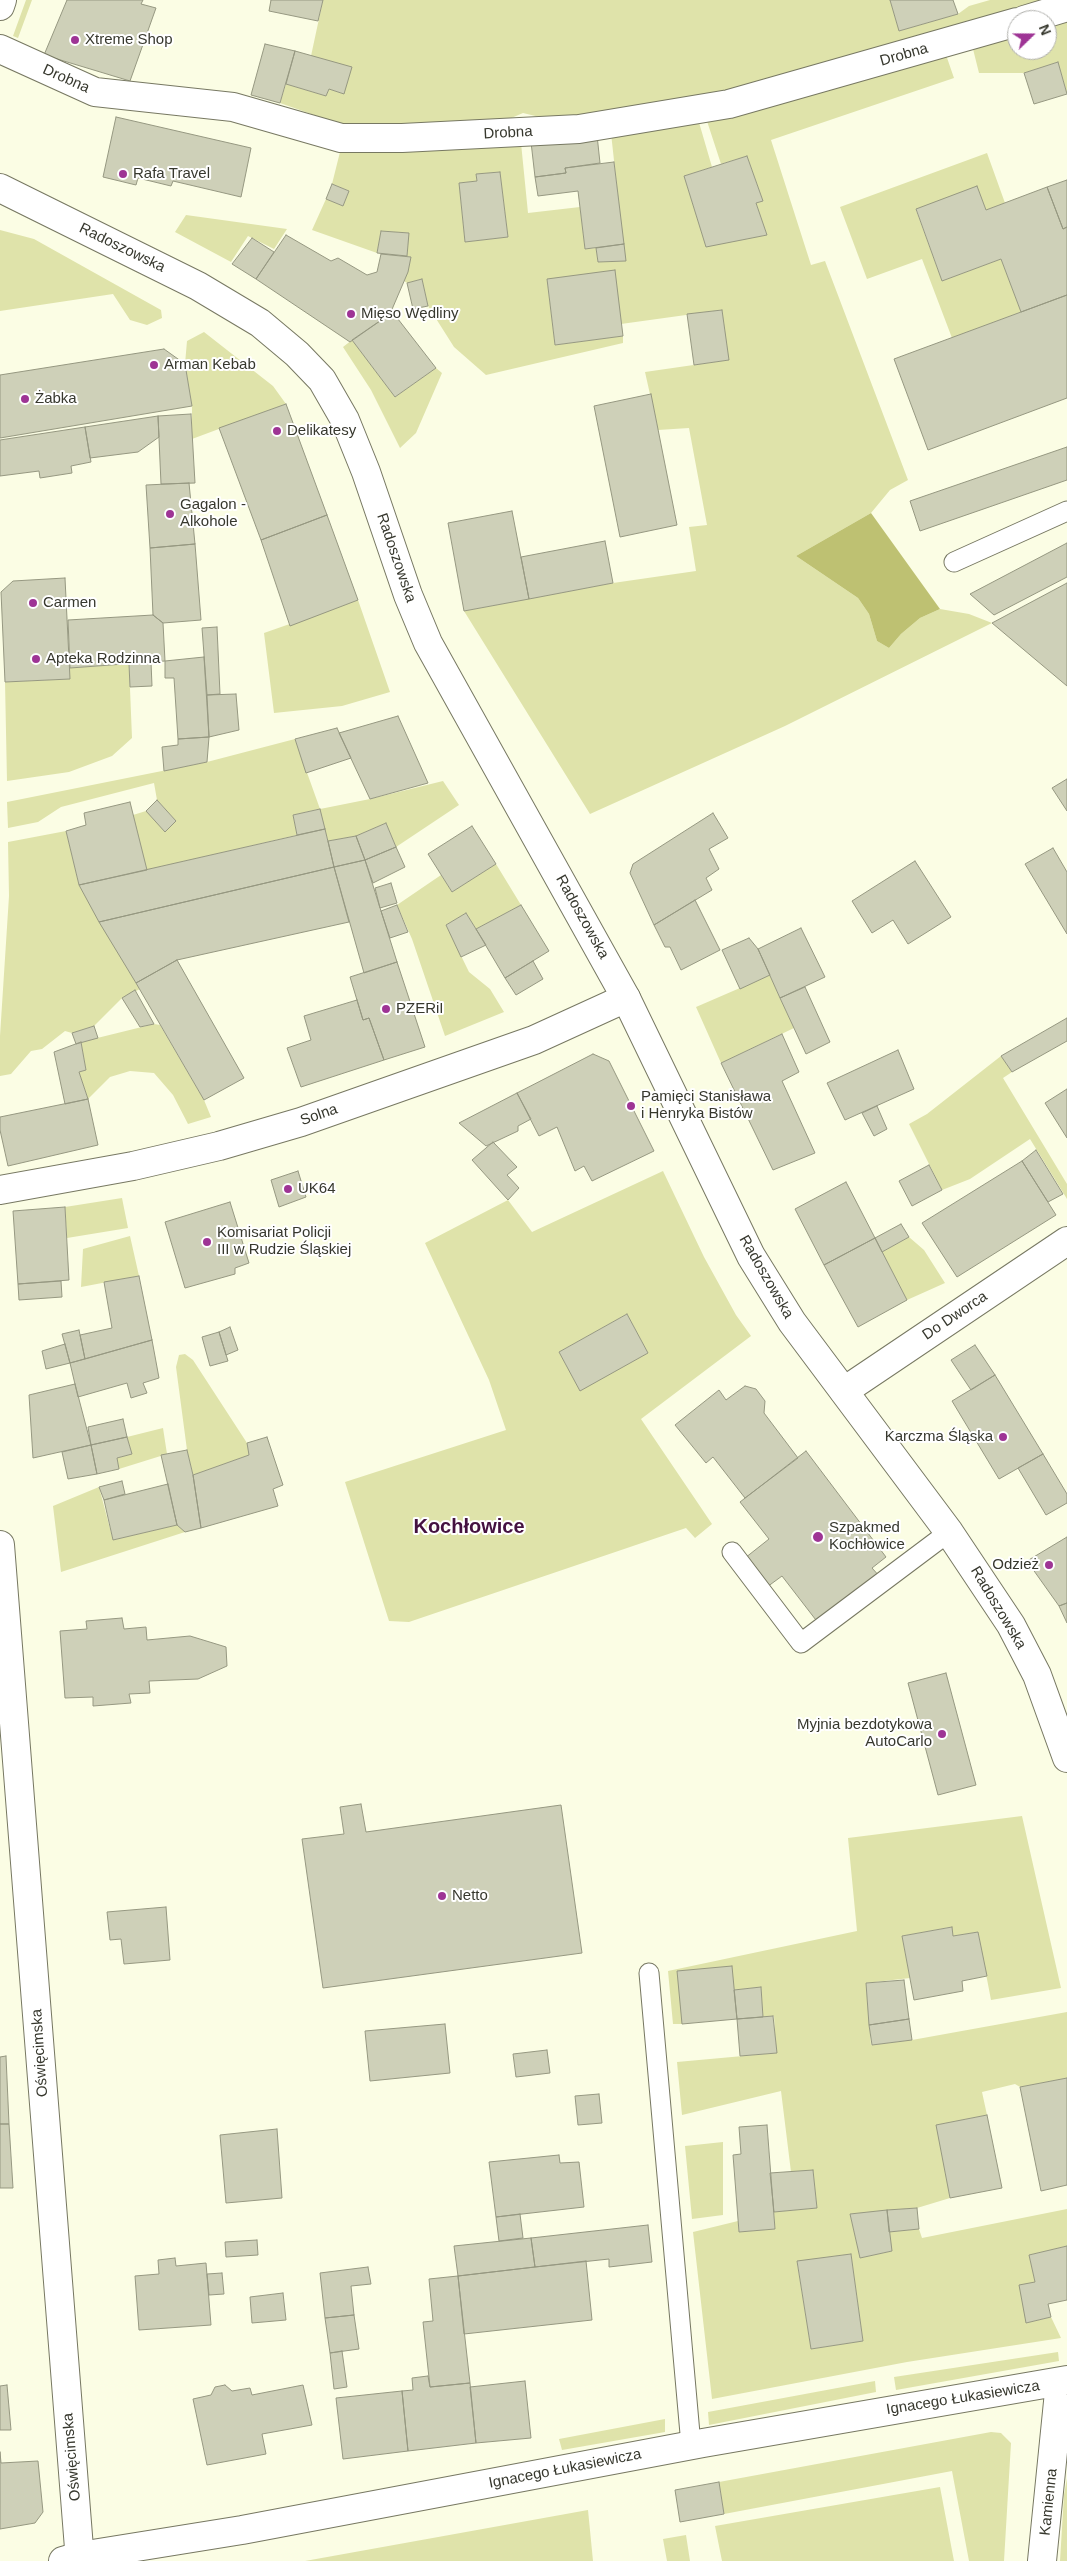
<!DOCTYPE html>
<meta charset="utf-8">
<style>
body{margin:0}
#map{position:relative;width:1067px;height:2561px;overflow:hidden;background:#fbfde4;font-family:Helvetica,sans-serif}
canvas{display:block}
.north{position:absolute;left:1007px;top:10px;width:50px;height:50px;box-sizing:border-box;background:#fff;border:1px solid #afafab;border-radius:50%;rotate:68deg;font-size:14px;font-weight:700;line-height:20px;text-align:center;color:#37382e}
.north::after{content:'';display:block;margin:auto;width:18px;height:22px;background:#9e3495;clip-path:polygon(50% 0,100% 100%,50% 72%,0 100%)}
</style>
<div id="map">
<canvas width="1067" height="2561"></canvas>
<div class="north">N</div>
</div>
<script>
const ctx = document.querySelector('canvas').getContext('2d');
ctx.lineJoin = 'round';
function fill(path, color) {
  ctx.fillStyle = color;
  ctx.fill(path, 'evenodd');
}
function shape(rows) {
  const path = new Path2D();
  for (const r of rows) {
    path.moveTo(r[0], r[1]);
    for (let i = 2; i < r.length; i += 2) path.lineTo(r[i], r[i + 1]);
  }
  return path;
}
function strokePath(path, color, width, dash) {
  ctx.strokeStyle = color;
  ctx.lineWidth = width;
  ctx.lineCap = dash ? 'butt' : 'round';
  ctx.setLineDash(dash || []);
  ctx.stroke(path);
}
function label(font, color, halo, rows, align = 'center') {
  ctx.font = font + ' Helvetica,sans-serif';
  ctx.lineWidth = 4;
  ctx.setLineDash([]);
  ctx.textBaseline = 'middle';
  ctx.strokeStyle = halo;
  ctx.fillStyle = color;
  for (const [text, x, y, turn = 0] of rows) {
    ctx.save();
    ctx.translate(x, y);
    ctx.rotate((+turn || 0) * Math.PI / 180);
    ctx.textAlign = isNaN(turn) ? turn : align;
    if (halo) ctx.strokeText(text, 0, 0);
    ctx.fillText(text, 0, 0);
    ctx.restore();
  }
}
fill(shape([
 [26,0,32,0,18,38,13,36],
 [323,0,890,0,899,31,958,14,969,6,990,0,1062,0,748,88,556,121,523,113,502,122,351,128,280,103,286,84,326,96,329,89,344,94,311,56],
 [1067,18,1067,94,1058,62,1024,73,979,73,972,45,1017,32,1017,50,1047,50,1047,23],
 [945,52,954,78,771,140,811,265,825,261,908,480,890,490,871,513,796,556,858,598,869,614,877,641,889,648,901,634,920,618,940,609,969,614,992,623,785,726,590,814,464,611,613,583,696,571,689,527,707,525,689,428,658,430,645,372,728,360,722,310,621,324,547,279,555,345,623,336,623,343,486,375,454,347,428,306,422,279,407,283,404,281,410,257,407,256,408,233,381,231,377,253,312,230,326,199,343,206,349,191,332,184,341,148,521,143,528,213,580,207,585,249,596,248,598,262,625,261,611,133,698,119,712,167,684,176,706,246,767,235,756,203,763,201,747,156,721,164,706,118],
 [500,172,508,237,465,242,459,183,477,181,476,174],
 [987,153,1005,203,986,210,977,187,916,210,942,281,1001,259,1021,312,952,338,922,259,867,279,840,207],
 [186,215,287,229,274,249,248,236,231,262,175,232],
 [0,230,34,239,161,310,162,318,147,325,130,320,113,294,0,311],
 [204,332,273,386,286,404,192,439,192,406,185,364,187,341],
 [352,340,395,397,436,368,442,373,416,433,400,448,371,390,343,347],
 [358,600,390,692,342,706,274,713,264,633],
 [129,664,132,738,112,756,69,772,7,781,5,682,69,679,70,668],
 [295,739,320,809,370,799,443,781,459,805,396,847,386,823,356,836,328,841,319,809,293,815,297,835,147,870,133,815,146,811,165,831,176,821,157,800,154,783,61,807,38,822,8,828,7,802,207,762],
 [66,831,79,885,140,989,122,998,94,1026,72,1033,65,1031,42,1049,31,1051,11,1074,0,1076,0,1036,9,896,8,842],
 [496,864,521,905,476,929,466,913,446,925,469,972,490,989,504,1012,445,1036,412,939,397,905,441,875,452,892],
 [770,975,794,1028,721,1063,696,1007],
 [154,1024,160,1025,204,1100,211,1117,188,1124,173,1095,154,1073,130,1071,110,1077,88,1099,79,1072,86,1070,81,1042],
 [1001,1056,1012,1072,1003,1078,1067,1184,1067,1199,1030,1139,970,1179,942,1190,909,1124,927,1114],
 [663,1171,704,1257,736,1315,751,1336,641,1419,712,1524,695,1538,686,1528,409,1622,389,1621,345,1482,506,1430,489,1380,425,1243,508,1200,532,1232],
 [627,1314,648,1353,580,1390,559,1352],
 [122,1198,128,1228,67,1238,65,1207],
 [130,1236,139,1276,81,1287,83,1249],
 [909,1237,924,1250,945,1283,907,1300,882,1252],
 [185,1354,193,1360,247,1443,249,1455,193,1475,187,1450,176,1367,179,1355],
 [163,1428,167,1454,119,1469,117,1458,132,1454,127,1437],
 [99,1487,113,1540,177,1525,185,1532,61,1572,53,1506],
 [1022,1816,1061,1988,991,2000,978,1932,953,1936,951,1927,902,1936,910,1978,866,1983,871,2045,912,2040,1067,2012,1067,2078,1020,2087,1015,2084,982,2092,987,2115,937,2125,950,2198,917,2208,850,2214,860,2258,892,2251,889,2232,919,2229,922,2238,1067,2209,1067,2246,1029,2255,1035,2282,1026,2323,1051,2317,1061,2338,907,2362,712,2399,693,2232,738,2221,739,2232,775,2229,774,2212,817,2208,813,2171,791,2172,781,2091,682,2115,677,2062,776,2053,774,2016,763,2017,761,1987,734,1990,682,2024,673,2024,668,1971,857,1931,848,1838],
 [851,2254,863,2341,811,2349,797,2262],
 [723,2142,723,2215,692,2219,685,2146],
 [1058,2352,1059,2361,896,2390,894,2377],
 [875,2381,876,2392,709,2425,708,2412],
 [665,2419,665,2432,562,2450,559,2439],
 [991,2432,1001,2433,1011,2443,1004,2561,969,2561,952,2471,724,2514,719,2482],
 [1067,2478,1067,2561,1060,2561,1064,2495],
 [940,2487,954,2561,722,2561,715,2526],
 [588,2510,593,2561,305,2561],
 [686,2535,690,2561,667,2561,663,2539]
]), '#dfe3aa');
fill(shape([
 [871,513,940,609,920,618,901,634,889,648,877,641,869,614,858,598,796,556]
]), '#bec172');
const building = shape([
 [67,0,143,0,141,4,156,8,130,81,44,55,67,0],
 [271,0,323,0,318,21,269,11,271,0],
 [890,0,953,0,958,14,899,31,890,0],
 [265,44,295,51,280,103,251,95,265,44],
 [295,51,352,67,344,94,329,89,326,96,286,84,295,51],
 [1058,62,1067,94,1034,104,1024,73,1058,62],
 [116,117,251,148,241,197,173,181,171,186,138,178,136,185,103,177,116,117],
 [597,135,600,163,565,168,566,173,535,177,531,142,597,135],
 [747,156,763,201,756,203,767,235,706,247,684,176,747,156],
 [614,162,624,244,585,249,578,191,538,196,535,177,566,173,565,168,614,162],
 [500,172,508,237,465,242,459,183,477,181,476,174,500,172],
 [1067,180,1067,227,1063,229,1047,187,1067,180],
 [332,184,349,191,343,206,326,199,332,184],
 [977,186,986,210,1047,187,1063,229,1067,227,1067,295,1021,312,1001,259,942,281,916,209,977,186],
 [381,231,409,233,407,256,377,253,381,231],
 [286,235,331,261,338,258,367,275,377,272,381,254,411,257,408,272,390,314,350,342,256,279,286,235],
 [252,238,274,252,256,279,232,264,252,238],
 [624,244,626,261,598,262,596,248,624,244],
 [615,270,623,336,555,345,547,279,615,270],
 [422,279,428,306,413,309,407,283,422,279],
 [1067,295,1067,398,928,450,894,359,1067,295],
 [391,310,436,368,395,397,352,340,390,314,391,310],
 [722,310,729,360,694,365,687,314,722,310],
 [164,349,185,364,192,406,0,438,0,375,164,349],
 [651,394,677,525,620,537,594,406,651,394],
 [286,404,327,515,261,540,219,428,286,404],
 [191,414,195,483,161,484,158,416,191,414],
 [158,416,159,437,138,452,90,458,85,427,158,416],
 [85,427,91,462,71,466,72,473,40,478,39,471,0,476,0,440,85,427],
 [1067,447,1067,480,920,531,910,501,1067,447],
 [189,483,195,544,150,548,146,485,189,483],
 [512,511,529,599,464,611,448,523,512,511],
 [327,515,358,600,290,626,261,540,327,515],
 [605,541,613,583,529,599,521,557,605,541],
 [1067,543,1067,577,994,615,970,594,1067,543],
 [195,544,201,620,163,623,153,615,150,548,195,544],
 [65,578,70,679,5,682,1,592,13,581,65,578],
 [1067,583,1067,686,992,623,1067,583],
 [153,615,163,623,165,661,70,668,68,620,153,615],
 [217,627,220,694,207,695,202,628,217,627],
 [204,657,209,737,178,739,174,678,165,678,165,661,204,657],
 [151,662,152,686,130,687,129,664,151,662],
 [236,694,239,730,209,737,207,695,236,694],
 [398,716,428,783,370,799,339,733,398,716],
 [337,728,351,758,306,773,295,739,337,728],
 [209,737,207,762,164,771,162,747,178,745,178,739,209,737],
 [1067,779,1067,811,1052,788,1067,779],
 [157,800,176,821,165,832,146,811,157,800],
 [130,802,147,870,79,885,66,831,86,825,84,813,130,802],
 [320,809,325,829,297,835,293,815,320,809],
 [713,813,728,838,709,849,719,869,706,878,712,890,654,925,630,873,633,864,713,813],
 [386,823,396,847,365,860,356,836,386,823],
 [472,826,496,864,452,892,428,854,472,826],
 [325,829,334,867,99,922,79,885,325,829],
 [356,836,365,860,334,867,328,841,356,836],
 [396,847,405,867,373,883,365,860,396,847],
 [1053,848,1067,872,1067,934,1025,864,1053,848],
 [365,860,397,962,364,973,334,867,365,860],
 [915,861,951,917,908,944,893,920,872,933,852,901,915,861],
 [334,867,349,922,177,960,136,983,99,922,334,867],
 [391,883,397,903,380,908,375,888,391,883],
 [695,900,720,950,681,970,670,947,665,947,654,925,695,900],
 [397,905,408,932,390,938,381,911,397,905],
 [521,905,549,951,505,978,476,929,521,905],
 [466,913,486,945,461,957,446,925,466,913],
 [801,928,825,977,780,998,758,949,801,928],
 [749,938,758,949,770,975,740,989,722,950,749,938],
 [177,960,244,1078,204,1100,136,983,177,960],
 [533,961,543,979,516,995,505,978,533,961],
 [397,962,425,1047,384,1060,369,1018,363,1020,350,977,397,962],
 [805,987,830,1042,806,1054,780,998,805,987],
 [135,990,154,1024,140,1027,122,998,135,990],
 [357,1000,363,1020,369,1018,384,1060,301,1087,287,1048,311,1040,304,1016,357,1000],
 [1067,1018,1067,1041,1012,1072,1001,1056,1067,1018],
 [94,1026,98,1038,76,1044,72,1033,94,1026],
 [782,1034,799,1072,782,1081,815,1153,773,1170,721,1063,782,1034],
 [81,1042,86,1070,79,1072,88,1099,65,1104,54,1052,81,1042],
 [898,1050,914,1089,845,1120,827,1083,898,1050],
 [593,1054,609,1061,654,1151,592,1181,584,1166,575,1171,557,1127,539,1136,517,1093,593,1054],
 [1067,1089,1067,1138,1045,1103,1067,1089],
 [517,1093,531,1119,518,1126,518,1131,486,1146,459,1123,517,1093],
 [88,1099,98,1145,8,1166,0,1130,0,1117,88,1099],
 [877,1106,887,1129,874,1136,862,1113,877,1106],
 [493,1142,517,1167,507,1175,519,1188,508,1200,472,1160,493,1142],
 [1036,1150,1063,1194,1048,1202,1022,1161,1036,1150],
 [1022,1161,1056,1215,957,1277,922,1223,1022,1161],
 [929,1165,942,1190,912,1206,899,1181,929,1165],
 [298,1171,306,1197,279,1207,271,1180,298,1171],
 [846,1182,875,1238,824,1265,795,1209,846,1182],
 [230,1202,249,1263,235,1268,235,1274,185,1288,165,1222,230,1202],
 [65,1207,69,1280,18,1284,13,1211,65,1207],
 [901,1224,909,1237,882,1252,875,1238,901,1224],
 [875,1238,907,1300,858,1327,824,1265,875,1238],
 [139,1276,152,1340,85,1359,80,1335,112,1328,104,1282,139,1276],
 [61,1281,62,1297,19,1300,18,1284,61,1281],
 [627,1314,648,1353,580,1391,559,1352,627,1314],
 [230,1327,238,1350,226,1355,219,1332,230,1327],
 [79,1330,85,1359,70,1363,62,1334,79,1330],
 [219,1332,228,1361,210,1366,202,1337,219,1332],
 [152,1340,159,1378,143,1383,147,1393,131,1398,127,1383,78,1397,70,1363,152,1340],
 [65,1344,70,1363,46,1369,42,1351,65,1344],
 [975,1345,995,1375,971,1390,951,1360,975,1345],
 [995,1375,1043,1454,999,1479,952,1401,995,1375],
 [75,1384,91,1445,33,1458,29,1395,75,1384],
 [745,1386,756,1389,765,1401,764,1413,798,1458,745,1498,713,1457,706,1463,675,1425,719,1390,726,1400,745,1386],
 [123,1419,127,1437,91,1445,88,1427,123,1419],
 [127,1437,132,1454,117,1458,119,1469,97,1474,91,1445,127,1437],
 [267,1437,283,1485,273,1489,278,1506,201,1528,193,1475,249,1455,247,1443,267,1437],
 [91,1445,97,1474,68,1479,62,1452,91,1445],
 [187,1450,193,1475,201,1528,185,1532,177,1525,161,1455,187,1450],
 [806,1451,886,1557,872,1568,881,1578,819,1624,782,1576,767,1587,745,1558,769,1539,740,1502,806,1451],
 [1043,1454,1067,1494,1067,1503,1046,1515,1018,1468,1043,1454],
 [122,1481,125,1494,104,1500,99,1487,122,1481],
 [168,1484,177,1525,113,1540,104,1500,168,1484],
 [1067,1537,1067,1603,1059,1606,1027,1561,1067,1537],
 [1067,1603,1067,1623,1059,1606,1067,1603],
 [122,1618,124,1629,146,1627,147,1640,190,1636,226,1647,227,1666,198,1679,149,1681,150,1693,129,1694,131,1703,93,1706,93,1697,65,1698,60,1631,87,1629,86,1621,122,1618],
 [946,1673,976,1785,938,1795,908,1683,946,1673],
 [361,1804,366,1832,561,1805,582,1953,323,1988,302,1839,344,1834,340,1807,361,1804],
 [166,1907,170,1960,124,1964,121,1939,110,1940,107,1912,166,1907],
 [952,1927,953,1936,978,1932,987,1976,962,1981,963,1991,914,2000,902,1936,952,1927],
 [732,1966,737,2019,682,2024,677,1971,732,1966],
 [904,1980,909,2019,869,2025,866,1983,904,1980],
 [761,1987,763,2017,737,2019,734,1990,761,1987],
 [773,2016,777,2053,740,2056,737,2019,773,2016],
 [909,2019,912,2040,872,2045,869,2025,909,2019],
 [445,2024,450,2073,370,2081,365,2031,445,2024],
 [547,2050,550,2073,516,2077,513,2054,547,2050],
 [6,2056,9,2124,0,2124,0,2057,6,2056],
 [1067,2078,1067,2185,1041,2191,1020,2087,1067,2078],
 [599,2094,602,2123,578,2125,575,2096,599,2094],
 [987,2115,1002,2188,950,2198,936,2125,987,2115],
 [0,2124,9,2124,13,2188,0,2188,0,2124],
 [767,2125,775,2229,739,2232,733,2155,741,2154,739,2127,767,2125],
 [277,2129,282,2198,226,2203,220,2135,277,2129],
 [559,2155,560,2163,579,2162,584,2207,496,2217,489,2162,559,2155],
 [813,2170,817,2208,774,2212,770,2173,813,2170],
 [917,2208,919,2229,889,2232,887,2210,917,2208],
 [887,2210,892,2251,860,2258,850,2214,887,2210],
 [520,2214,523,2238,499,2241,496,2217,520,2214],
 [648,2225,652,2262,609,2267,609,2259,535,2267,531,2238,648,2225],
 [531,2238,535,2267,458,2276,454,2246,531,2238],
 [257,2240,258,2255,226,2257,225,2242,257,2240],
 [1067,2246,1067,2300,1048,2304,1051,2317,1026,2323,1019,2285,1035,2282,1029,2255,1067,2246],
 [851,2254,863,2341,811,2349,797,2261,851,2254],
 [175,2258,176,2266,206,2263,211,2325,139,2330,135,2276,159,2274,158,2260,175,2258],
 [586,2261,592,2320,464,2334,458,2276,586,2261],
 [368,2267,371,2284,351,2286,354,2315,325,2318,320,2273,368,2267],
 [222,2273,224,2294,209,2295,207,2274,222,2273],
 [458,2276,470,2383,430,2387,423,2322,433,2321,429,2279,458,2276],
 [283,2293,286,2320,252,2323,250,2297,283,2293],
 [354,2315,359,2349,330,2353,325,2318,354,2315],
 [342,2351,347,2387,334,2389,330,2353,342,2351],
 [428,2376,430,2387,470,2383,476,2443,408,2451,402,2391,413,2390,412,2378,428,2376],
 [525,2381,531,2438,476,2443,470,2387,525,2381],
 [7,2385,11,2430,0,2430,0,2386,7,2385],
 [225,2385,232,2391,250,2388,252,2395,303,2385,312,2425,262,2434,266,2454,207,2465,193,2399,211,2395,215,2387,225,2385],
 [402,2391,408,2451,343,2459,336,2398,402,2391],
 [0,2452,1,2463,38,2461,43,2512,35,2523,0,2529,0,2452],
 [719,2482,724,2514,680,2522,675,2490,719,2482]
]);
fill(building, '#ced0b8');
strokePath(building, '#969881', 1);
const lane = shape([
 [954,562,1067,511],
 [732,1552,801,1643,949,1532],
 [649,1973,691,2445]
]);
const street = shape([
 [1024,20,1067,7],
 [0,49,95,92,233,107,341,138,402,138,579,129,729,104,1017,22],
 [0,1190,133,1166,219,1146,301,1122,534,1040,626,998],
 [844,1391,1067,1241],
 [63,2561,80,2556,242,2530,703,2443,1067,2380],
 [1042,2561,1060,2382]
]);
const secondary = shape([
 [0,6,2,0],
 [0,188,198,286,260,323,297,354,322,380,345,420,366,472,408,595,428,643,626,998,751,1256,792,1322,949,1532,1011,1625,1037,1675,1067,1758],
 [0,1545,80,2561]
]);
strokePath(lane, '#777862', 21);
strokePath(street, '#777862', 30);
strokePath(secondary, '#777862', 30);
strokePath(lane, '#fff', 19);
strokePath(street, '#fff', 28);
strokePath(secondary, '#fff', 28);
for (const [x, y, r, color] of [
 [75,40,5,"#9e3495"],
 [123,174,5,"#9e3495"],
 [351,314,5,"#9e3495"],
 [154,365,5,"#9e3495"],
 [25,399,5,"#9e3495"],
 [277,431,5,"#9e3495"],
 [170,514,5,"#9e3495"],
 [33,603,5,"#9e3495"],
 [36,659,5,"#9e3495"],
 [386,1009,5,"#9e3495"],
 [631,1106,5,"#9e3495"],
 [288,1189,5,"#9e3495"],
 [207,1242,5,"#9e3495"],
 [1003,1437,5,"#9e3495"],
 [818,1537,6,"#9e3495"],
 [1049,1565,5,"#9e3495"],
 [942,1734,5,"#9e3495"],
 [442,1896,5,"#9e3495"]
]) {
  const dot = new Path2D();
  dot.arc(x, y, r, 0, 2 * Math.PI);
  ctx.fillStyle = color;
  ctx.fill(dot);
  strokePath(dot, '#fff', 2);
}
label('15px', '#37382e', '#fff', [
 ["Xtreme Shop",85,40],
 ["Rafa Travel",133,174],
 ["Mięso Wędliny",361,314],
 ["Arman Kebab",164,365],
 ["Żabka",35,399],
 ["Delikatesy",287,431],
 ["Gagalon -",180,505],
 ["Alkohole",180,522],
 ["Carmen",43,603],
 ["Apteka Rodzinna",46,659],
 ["PZERiI",396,1009],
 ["Pamięci Stanisława",641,1097],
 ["i Henryka Bistów",641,1114],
 ["UK64",298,1189],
 ["Komisariat Policji",217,1233],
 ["III w Rudzie Śląskiej",217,1250],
 ["Karczma Śląska",993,1437,"right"],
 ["Szpakmed",829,1528],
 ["Kochłowice",829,1545],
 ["Odzież",1039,1565,"right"],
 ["Myjnia bezdotykowa",932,1725,"right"],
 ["AutoCarlo",932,1742,"right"],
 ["Netto",452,1896]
], 'left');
label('15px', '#37382e', '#fff', [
 ["Drobna",904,55,-16],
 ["Drobna",66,79,24],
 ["Drobna",508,133,-3],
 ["Radoszowska",122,248,26],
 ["Radoszowska",396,558,71],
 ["Radoszowska",582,917,61],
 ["Solna",319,1115,-19],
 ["Radoszowska",766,1277,60],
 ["Do Dworca",955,1316,-34],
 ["Radoszowska",998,1608,59],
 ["Oświęcimska",40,2053,-94],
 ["Ignacego Łukasiewicza",963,2398,-9],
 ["Oświęcimska",72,2457,-95],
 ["Ignacego Łukasiewicza",565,2469,-11],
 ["Kamienna",1049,2502,-84]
]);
label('bold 20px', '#441140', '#fff', [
 ["Kochłowice",469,1527]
]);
</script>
